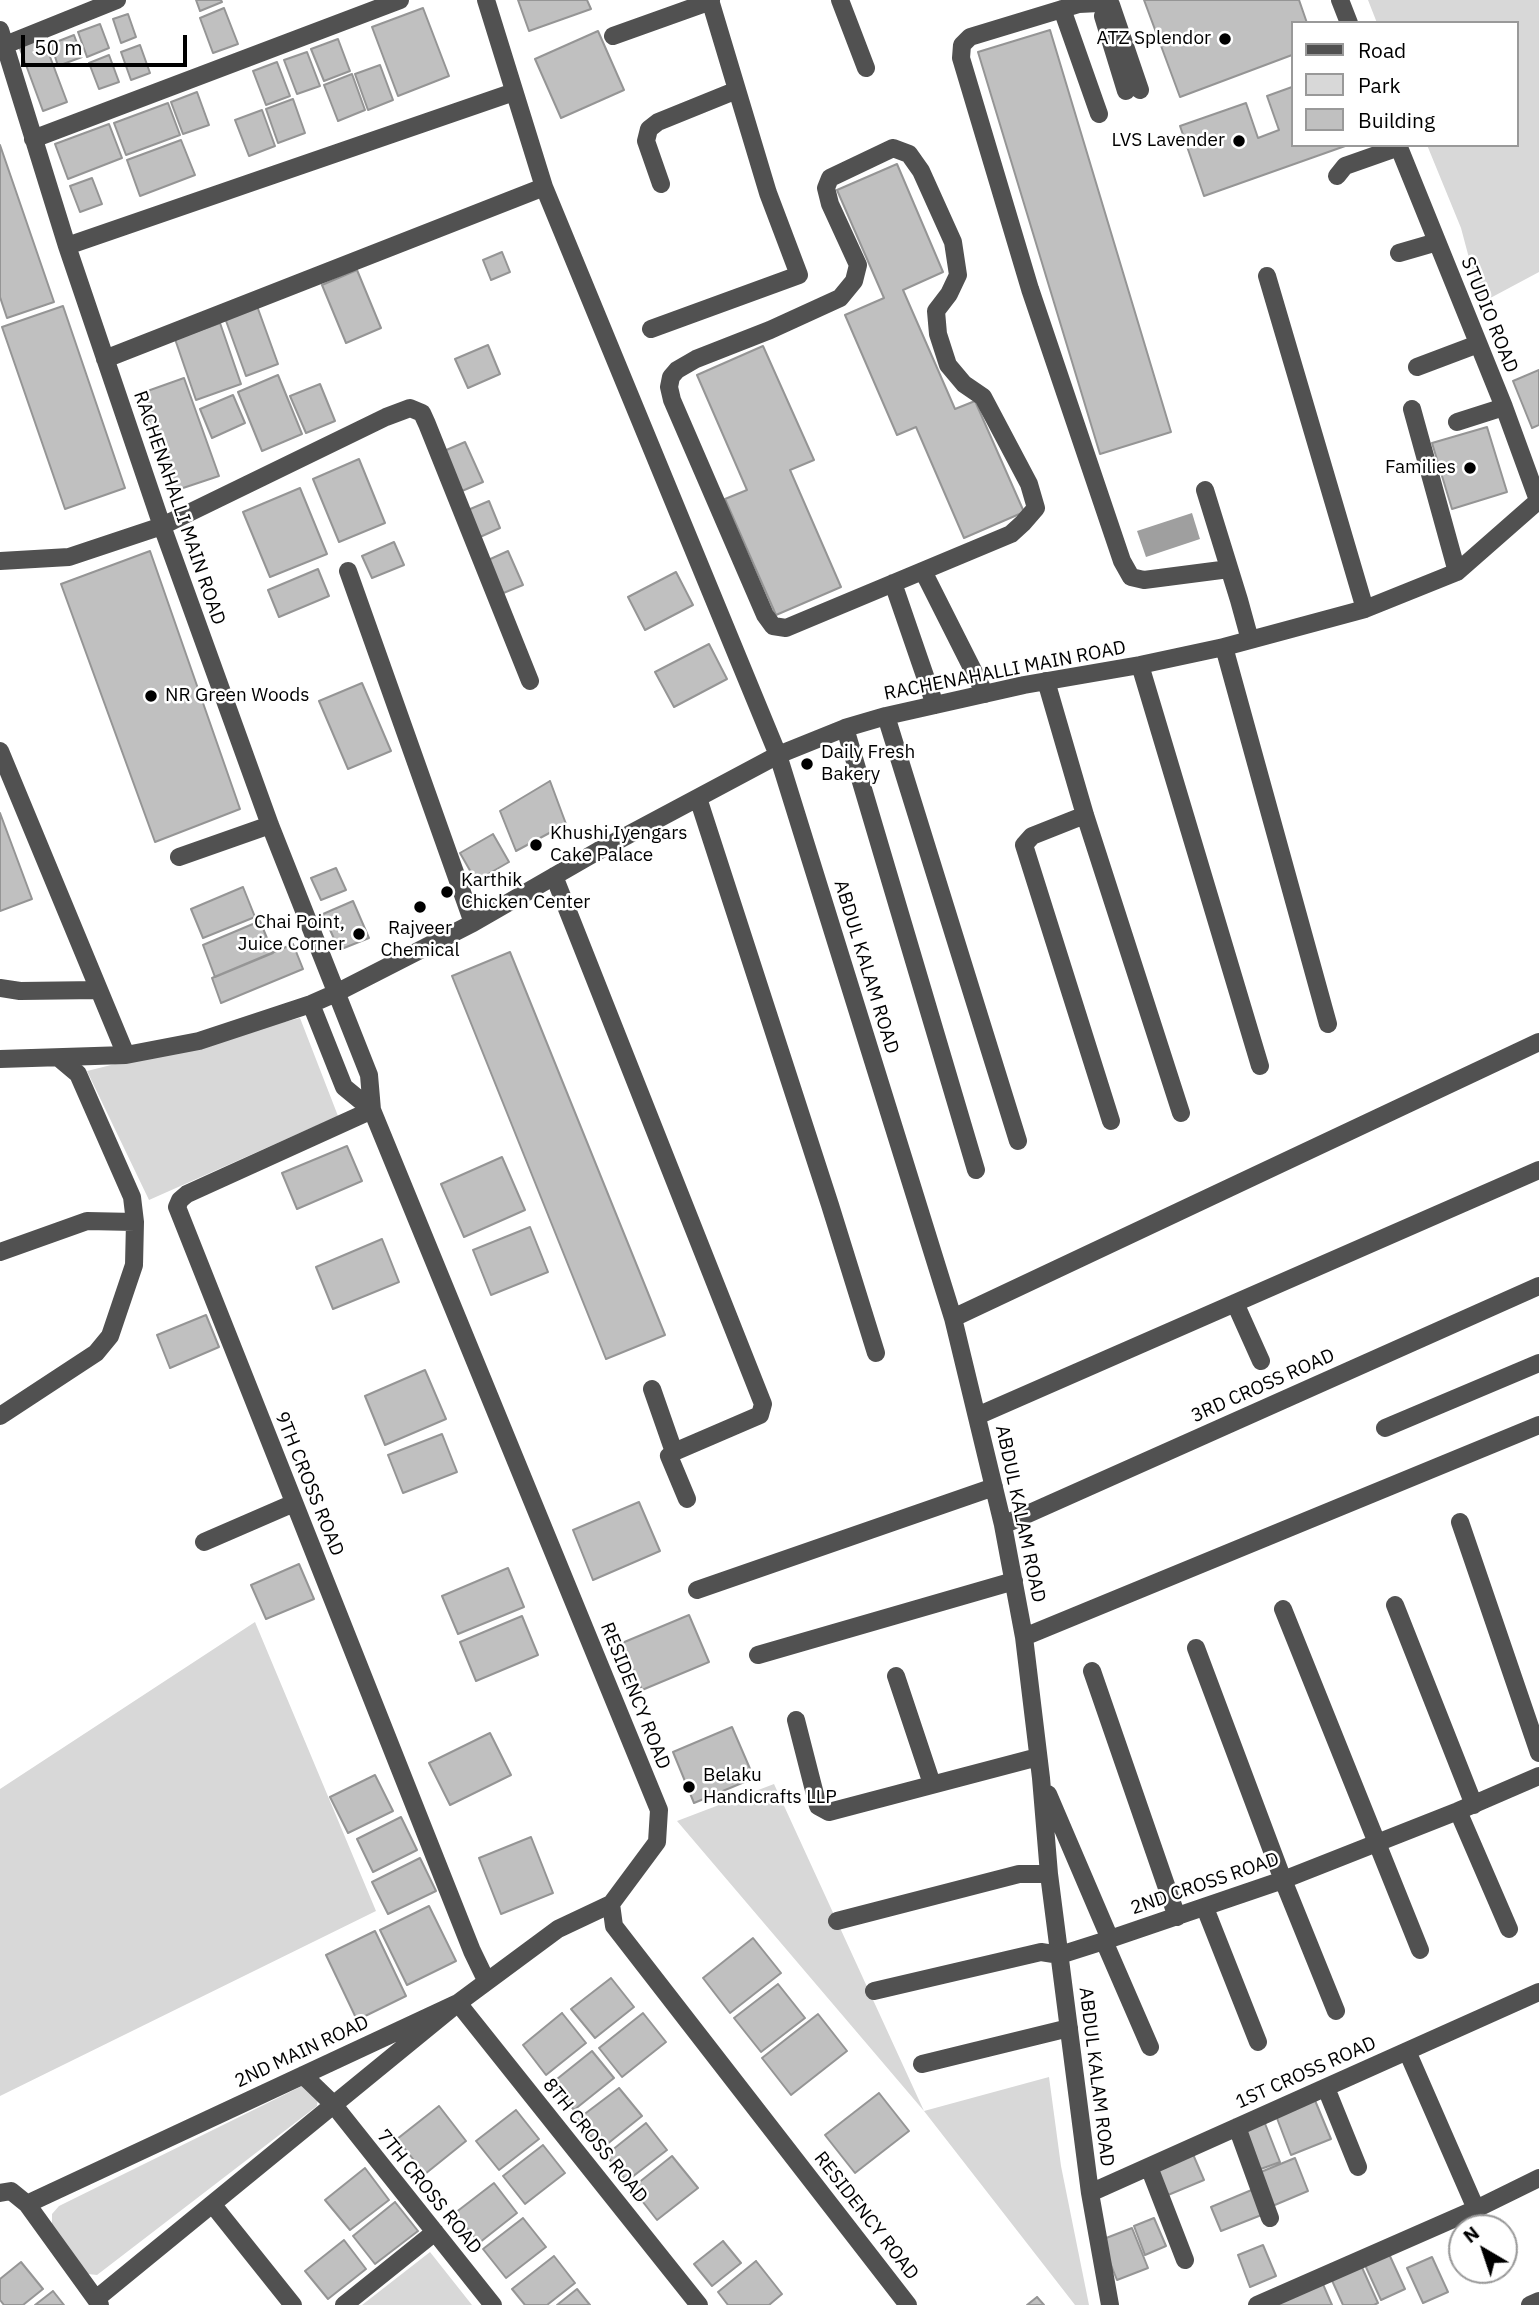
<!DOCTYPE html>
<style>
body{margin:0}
#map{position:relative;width:1539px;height:2305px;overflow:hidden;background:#fff;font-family:"IBM Plex Sans",sans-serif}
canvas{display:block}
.legend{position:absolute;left:1291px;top:21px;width:228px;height:126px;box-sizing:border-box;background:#fff;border:2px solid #999;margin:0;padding:9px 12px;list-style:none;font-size:21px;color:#000}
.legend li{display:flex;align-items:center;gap:14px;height:35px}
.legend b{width:35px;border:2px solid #999}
.north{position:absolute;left:1448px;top:2214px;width:70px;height:70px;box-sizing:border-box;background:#fff;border:2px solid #999;border-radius:50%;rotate:321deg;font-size:19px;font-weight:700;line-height:28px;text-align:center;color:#000}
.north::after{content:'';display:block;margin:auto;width:24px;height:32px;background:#000;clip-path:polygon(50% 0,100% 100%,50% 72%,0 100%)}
.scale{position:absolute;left:21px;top:35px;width:166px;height:32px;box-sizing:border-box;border:4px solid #000;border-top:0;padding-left:9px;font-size:21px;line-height:24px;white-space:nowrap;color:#000;-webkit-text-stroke:5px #fff;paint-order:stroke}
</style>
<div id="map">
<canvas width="1539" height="2305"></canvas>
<ul class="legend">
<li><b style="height:9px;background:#515151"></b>Road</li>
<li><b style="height:19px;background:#d8d8d8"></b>Park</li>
<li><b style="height:19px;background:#c0c0c0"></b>Building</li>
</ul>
<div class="north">N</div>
<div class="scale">50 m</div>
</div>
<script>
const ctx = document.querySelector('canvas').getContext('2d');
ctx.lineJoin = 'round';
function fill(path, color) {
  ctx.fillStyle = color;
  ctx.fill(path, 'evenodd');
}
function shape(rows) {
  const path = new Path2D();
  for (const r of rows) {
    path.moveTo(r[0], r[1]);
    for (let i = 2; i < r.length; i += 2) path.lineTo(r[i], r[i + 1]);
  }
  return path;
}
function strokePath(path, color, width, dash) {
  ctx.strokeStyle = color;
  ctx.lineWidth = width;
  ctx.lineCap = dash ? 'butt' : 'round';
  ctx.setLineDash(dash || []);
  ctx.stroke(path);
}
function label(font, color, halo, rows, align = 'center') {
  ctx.font = font + ' "IBM Plex Sans",sans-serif';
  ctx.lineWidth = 5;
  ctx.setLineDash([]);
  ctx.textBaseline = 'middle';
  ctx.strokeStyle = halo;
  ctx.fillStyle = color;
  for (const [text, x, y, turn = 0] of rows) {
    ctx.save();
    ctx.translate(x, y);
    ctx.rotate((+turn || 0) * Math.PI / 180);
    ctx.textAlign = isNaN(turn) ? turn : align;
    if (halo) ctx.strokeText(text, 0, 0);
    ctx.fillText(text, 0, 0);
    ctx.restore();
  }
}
fill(shape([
 [1368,0,1539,0,1539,272,1481,303,1461,228,1427,145,1516,145,1516,23,1377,23],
 [300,1018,338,1116,149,1200,87,1071],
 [255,1622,376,1911,0,2096,0,1789],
 [774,1784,924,2111,1049,2077,1061,2166,1089,2305,1075,2305,924,2111,677,1821],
 [304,2085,318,2096,317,2106,97,2275,88,2274,52,2225,52,2214,59,2206],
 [430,2252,472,2305,362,2305]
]), '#d8d8d8');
fill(shape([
 [1192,513,1200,539,1146,557,1137,531]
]), '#9f9f9f');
const building = shape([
 [196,0,221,0,222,2,200,11,196,0],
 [518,0,587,0,591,9,529,31,518,0],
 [1144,0,1299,0,1307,23,1292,23,1292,55,1180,97,1144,0],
 [224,8,238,44,213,53,200,18,224,8],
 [423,8,449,76,398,96,372,27,423,8],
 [128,14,136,37,121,43,113,19,128,14],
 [100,24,109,48,87,57,78,32,100,24],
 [1050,30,1171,432,1100,454,978,52,1050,30],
 [598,31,624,90,561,118,535,59,598,31],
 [74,35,82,57,58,66,51,44,74,35],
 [43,38,67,102,43,111,19,46,43,38],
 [338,39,350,71,324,81,311,49,338,39],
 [140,45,150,73,131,80,121,52,140,45],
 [307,52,320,86,297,94,284,60,307,52],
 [109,55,119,82,99,89,89,63,109,55],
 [277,62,290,96,266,105,253,71,277,62],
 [380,65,393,100,368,110,355,74,380,65],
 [352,74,365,110,338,121,324,85,352,74],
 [1292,87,1292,145,1348,145,1204,196,1180,126,1246,103,1258,138,1279,130,1267,96,1292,87],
 [197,92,209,125,183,134,171,102,197,92],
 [293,99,305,133,278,143,266,109,293,99],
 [168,103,180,135,126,155,114,123,168,103],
 [262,110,275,146,249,156,235,120,262,110],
 [109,124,122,158,68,179,55,144,109,124],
 [181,140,195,175,140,196,127,160,181,140],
 [0,145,54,302,7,318,0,297,0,145],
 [897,164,943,272,903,290,955,409,975,401,1024,512,964,538,916,427,897,435,845,315,884,298,837,190,897,164],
 [92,178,102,204,80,212,70,186,92,178],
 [502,252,510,272,491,280,483,260,502,252],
 [357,270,381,328,346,343,322,285,357,270],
 [63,306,125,488,65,509,2,327,63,306],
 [257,306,278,364,246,376,225,318,257,306],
 [220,323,241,384,196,400,175,339,220,323],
 [488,345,500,374,468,388,455,359,488,345],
 [763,346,814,460,790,470,841,587,776,615,725,499,747,490,697,375,763,346],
 [1539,370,1539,425,1532,428,1513,381,1539,370],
 [278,375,302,434,262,451,238,392,278,375],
 [184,378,219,476,174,491,139,394,184,378],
 [320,384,335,421,306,433,290,396,320,384],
 [233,395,245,423,212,438,200,409,233,395],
 [1487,427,1507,492,1452,509,1432,443,1487,427],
 [465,442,483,482,462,491,444,451,465,442],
 [359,459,385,523,339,542,313,479,359,459],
 [300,488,327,554,270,577,243,512,300,488],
 [489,501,500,528,480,537,468,510,489,501],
 [394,542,404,565,372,578,362,556,394,542],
 [150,551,240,809,155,842,61,584,150,551],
 [508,551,523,585,501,594,486,561,508,551],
 [318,569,329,596,279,617,268,590,318,569],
 [676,572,693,605,645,630,628,597,676,572],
 [709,644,727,679,674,707,655,672,709,644],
 [362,683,391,751,348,769,319,701,362,683],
 [550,781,566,824,516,851,500,811,550,781],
 [0,813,32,899,0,911,0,813],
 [493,834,509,862,476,881,460,853,493,834],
 [336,868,346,890,321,900,311,878,336,868],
 [243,887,255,917,203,938,191,909,243,887],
 [353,901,369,938,339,950,323,914,353,901],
 [260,921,273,953,215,977,203,945,260,921],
 [293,944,303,969,221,1003,212,978,293,944],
 [510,952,665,1335,606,1359,452,976,510,952],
 [347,1146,362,1181,297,1209,282,1173,347,1146],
 [502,1157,525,1210,464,1237,441,1184,502,1157],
 [530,1227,548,1272,491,1295,473,1250,530,1227],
 [382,1239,399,1282,333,1309,316,1267,382,1239],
 [206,1315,219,1347,170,1368,157,1335,206,1315],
 [425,1370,446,1419,385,1445,365,1396,425,1370],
 [442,1434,457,1472,403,1493,388,1455,442,1434],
 [639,1502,660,1551,593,1580,573,1530,639,1502],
 [299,1564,314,1599,266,1619,251,1585,299,1564],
 [508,1568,524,1607,458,1634,442,1596,508,1568],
 [689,1615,709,1662,642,1690,622,1643,689,1615],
 [522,1616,538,1655,476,1681,460,1642,522,1616],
 [732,1727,754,1778,694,1803,673,1752,732,1727],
 [490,1733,511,1775,450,1805,429,1763,490,1733],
 [375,1775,393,1811,348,1833,330,1797,375,1775],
 [401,1817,417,1850,373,1872,357,1839,401,1817],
 [531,1837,553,1893,501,1914,479,1858,531,1837],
 [420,1858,436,1891,388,1914,372,1882,420,1858],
 [429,1906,456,1961,407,1985,380,1930,429,1906],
 [375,1931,406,1996,357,2020,326,1955,375,1931],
 [753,1938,781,1973,730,2013,703,1978,753,1938],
 [611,1978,634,2007,595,2038,571,2009,611,1978],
 [778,1984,805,2018,761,2052,734,2018,778,1984],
 [562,2013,586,2043,546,2075,523,2045,562,2013],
 [643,2013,666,2042,622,2077,599,2048,643,2013],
 [818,2014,847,2051,791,2095,762,2058,818,2014],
 [592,2051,614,2078,574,2110,552,2083,592,2051],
 [619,2088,642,2116,601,2149,578,2119,619,2088],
 [879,2093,909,2131,855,2173,825,2135,879,2093],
 [1314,2098,1331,2139,1291,2155,1275,2113,1314,2098],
 [439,2106,466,2141,425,2174,397,2139,439,2106],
 [516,2110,539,2139,499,2170,476,2141,516,2110],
 [1264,2121,1280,2162,1258,2170,1242,2130,1264,2121],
 [646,2123,667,2150,627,2181,606,2155,646,2123],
 [543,2145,565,2173,525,2204,503,2176,543,2145],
 [1192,2152,1204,2180,1168,2195,1156,2167,1192,2152],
 [672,2156,698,2188,657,2220,632,2188,672,2156],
 [1295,2158,1308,2191,1270,2207,1256,2174,1295,2158],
 [365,2168,389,2200,350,2230,325,2200,365,2168],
 [494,2183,517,2213,479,2243,455,2213,494,2183],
 [1254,2189,1264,2214,1221,2231,1211,2207,1254,2189],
 [395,2202,418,2231,375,2264,353,2236,395,2202],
 [523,2218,546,2247,506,2278,483,2249,523,2218],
 [1154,2218,1166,2246,1145,2255,1134,2226,1154,2218],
 [1132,2228,1148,2268,1117,2280,1101,2240,1132,2228],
 [344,2240,366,2269,328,2299,305,2271,344,2240],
 [723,2241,741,2263,712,2286,694,2264,723,2241],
 [1263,2245,1276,2276,1250,2287,1238,2255,1263,2245],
 [1389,2254,1405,2289,1381,2300,1365,2265,1389,2254],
 [554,2256,575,2283,547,2305,525,2305,512,2289,554,2256],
 [1432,2257,1448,2292,1423,2303,1407,2268,1432,2257],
 [756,2261,782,2294,769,2305,728,2305,718,2292,756,2261],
 [21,2262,43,2289,23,2305,4,2305,0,2300,0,2279,21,2262],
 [1360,2263,1378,2303,1374,2305,1343,2305,1330,2276,1360,2263],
 [1322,2282,1332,2305,1271,2305,1322,2282],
 [577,2289,590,2305,557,2305,577,2289],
 [53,2291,64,2305,35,2305,53,2291],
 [1037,2297,1044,2305,1027,2305,1037,2297]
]);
fill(building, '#c0c0c0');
strokePath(building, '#959595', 2);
strokePath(shape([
 [486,0,544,187,778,755,953,1318,1003,1525,1024,1637,1041,1778,1049,1874,1090,2193,1110,2305],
 [840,0,866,68],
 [1340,0,1349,23],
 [1062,9,1099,114],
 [1103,16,1126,91],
 [0,30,67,246,162,526,270,825,369,1075,372,1110,659,1810,657,1842,611,1904,614,1926,908,2305],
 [613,36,711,1],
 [5,45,117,0],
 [1140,90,1111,5,1099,3,1079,4,970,37,962,45,961,58,1030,289,1122,561,1131,577,1144,580,1229,569],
 [33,139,400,0],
 [1398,145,1504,407,1539,503],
 [893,148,909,154,921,171,953,242,958,275,949,294,936,311,938,334,948,365,964,384,983,397,1029,484,1036,508,1023,523,1011,534,786,628,773,626,765,615,672,400,669,387,671,377,677,370,696,359,770,330,840,298,854,281,858,265,830,204,826,188,830,178,893,148],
 [1337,176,1345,166,1399,147],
 [661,184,646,141,649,129,658,122,737,90],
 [67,246,514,92],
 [1399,253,1437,242],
 [1267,276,1365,609],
 [651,329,799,275,768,193,710,0],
 [105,359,544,187],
 [1417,367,1478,344],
 [1412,409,1457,572],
 [1457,422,1504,407],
 [1205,490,1239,600,1250,640],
 [0,561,69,557,162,526,386,417,410,408,422,413,427,424,530,681],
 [348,571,473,923],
 [923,571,985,694],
 [893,583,935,705],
 [1224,647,1328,1024],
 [1140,665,1260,1066],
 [1046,681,1085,815,1181,1113],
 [886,716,1018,1141],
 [845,728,976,1170],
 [0,751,126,1055],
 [698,798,830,1205,876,1353],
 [1085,815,1032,836,1024,845,1111,1121],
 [179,857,270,825],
 [554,876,763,1404,760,1415,674,1452,669,1456,687,1499],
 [0,988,20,991,99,990],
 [311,1004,344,1087,372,1110],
 [0,1059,126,1055,199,1041,311,1004,336,993,473,923,598,851,778,755,845,728,886,716,1024,685,1140,665,1224,647,1365,609,1457,572,1539,500],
 [372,1110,187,1194,180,1200,177,1207,472,1951,486,1980],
 [0,1252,87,1221,135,1222],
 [1235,1303,1261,1361],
 [953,1318,1539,1042],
 [652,1389,674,1452],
 [0,1416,96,1353,110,1336,134,1265,135,1222,132,1197,78,1074,59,1058],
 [977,1416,1539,1170],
 [1385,1428,1539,1363],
 [1460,1522,1539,1753],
 [1003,1525,1539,1286],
 [204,1542,294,1503],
 [697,1590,994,1487],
 [1395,1605,1474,1805],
 [1283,1609,1420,1950],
 [1024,1637,1539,1425],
 [1196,1648,1283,1880,1336,2011],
 [758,1655,1014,1581],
 [1092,1671,1177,1917],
 [896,1676,932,1784],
 [796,1720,818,1806,829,1812,1038,1757],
 [1048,1794,1110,1939],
 [1458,1811,1509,1929],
 [1205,1908,1258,2042],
 [837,1921,1019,1874,1049,1874],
 [1104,1941,1150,2047],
 [874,1991,1041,1952,1060,1955,1104,1941,1283,1880,1458,1811,1539,1776],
 [1407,2051,1476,2209],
 [922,2064,1069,2028],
 [303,2075,333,2104,493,2305],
 [1326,2088,1358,2167],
 [1237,2127,1270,2218],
 [1149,2167,1185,2260],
 [0,2193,11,2191,27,2204,458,2003,558,1929,611,1904],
 [1090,2193,1539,1992],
 [27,2204,100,2305],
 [213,2205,293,2305],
 [96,2299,458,2003,699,2305],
 [344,2305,435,2232],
 [1257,2305,1476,2209,1539,2178],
 [1530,2305,1539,2301]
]), '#515151', 18);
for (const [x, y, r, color] of [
 [1225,39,7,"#000"],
 [1239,141,7,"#000"],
 [1470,468,7,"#000"],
 [151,696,7,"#000"],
 [807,764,7,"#000"],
 [536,845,7,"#000"],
 [447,892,7,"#000"],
 [420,907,7,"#000"],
 [359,934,7,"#000"],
 [689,1787,7,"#000"]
]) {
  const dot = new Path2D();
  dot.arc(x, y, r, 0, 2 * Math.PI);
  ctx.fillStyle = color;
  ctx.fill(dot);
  strokePath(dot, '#fff', 2.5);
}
label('19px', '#000', '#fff', [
 ["ATZ Splendor",1211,39,"right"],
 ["LVS Lavender",1225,141,"right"],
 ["Families",1456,468,"right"],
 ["NR Green Woods",165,696],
 ["Daily Fresh",821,753],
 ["Bakery",821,775],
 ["Khushi Iyengars",550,834],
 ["Cake Palace",550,856],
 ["Karthik",461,881],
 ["Chicken Center",461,903],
 ["Chai Point,",345,923,"right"],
 ["Juice Corner",345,945,"right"],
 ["Rajveer",420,929,"center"],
 ["Chemical",420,951,"center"],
 ["Belaku",703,1776],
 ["Handicrafts LLP",703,1798]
], 'left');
label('19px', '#000', '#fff', [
 ["STUDIO ROAD",1489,315,68],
 ["RACHENAHALLI MAIN ROAD",179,508,71],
 ["RACHENAHALLI MAIN ROAD",1005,671,-11],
 ["ABDUL KALAM ROAD",866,967,73],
 ["3RD CROSS ROAD",1263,1386,-24],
 ["9TH CROSS ROAD",309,1484,68],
 ["ABDUL KALAM ROAD",1020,1514,78],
 ["RESIDENCY ROAD",635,1696,68],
 ["2ND CROSS ROAD",1205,1884,-19],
 ["2ND MAIN ROAD",302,2052,-25],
 ["1ST CROSS ROAD",1306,2073,-24],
 ["ABDUL KALAM ROAD",1096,2077,83],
 ["8TH CROSS ROAD",595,2141,51],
 ["7TH CROSS ROAD",429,2192,51],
 ["RESIDENCY ROAD",866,2216,52]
]);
</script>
